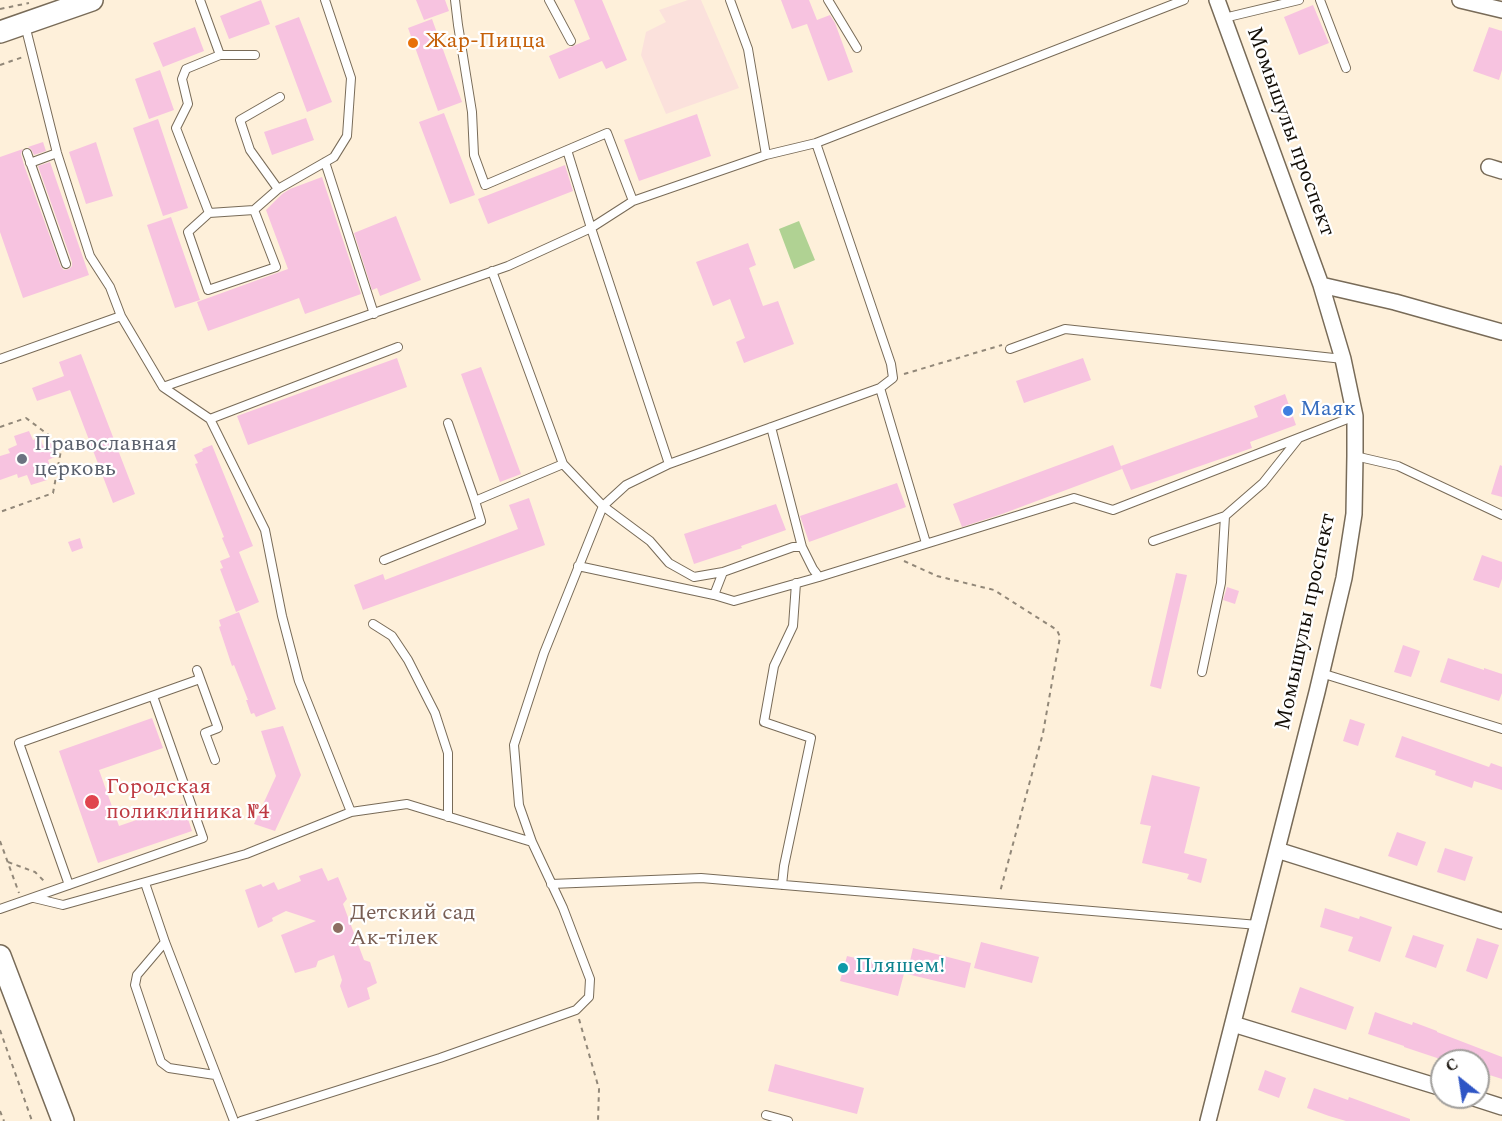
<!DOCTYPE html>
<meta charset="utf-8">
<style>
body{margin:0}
#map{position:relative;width:1502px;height:1121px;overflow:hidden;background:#fef0da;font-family:Spectral,serif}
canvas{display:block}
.north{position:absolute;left:1430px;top:1049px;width:60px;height:60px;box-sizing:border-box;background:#fff;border:2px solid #a19f9c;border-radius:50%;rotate:330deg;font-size:16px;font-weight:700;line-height:24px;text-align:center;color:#130e07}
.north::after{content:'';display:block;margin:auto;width:21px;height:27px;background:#2e55c5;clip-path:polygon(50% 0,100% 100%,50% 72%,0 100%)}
</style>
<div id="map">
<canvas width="1502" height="1121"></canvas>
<div class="north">С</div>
</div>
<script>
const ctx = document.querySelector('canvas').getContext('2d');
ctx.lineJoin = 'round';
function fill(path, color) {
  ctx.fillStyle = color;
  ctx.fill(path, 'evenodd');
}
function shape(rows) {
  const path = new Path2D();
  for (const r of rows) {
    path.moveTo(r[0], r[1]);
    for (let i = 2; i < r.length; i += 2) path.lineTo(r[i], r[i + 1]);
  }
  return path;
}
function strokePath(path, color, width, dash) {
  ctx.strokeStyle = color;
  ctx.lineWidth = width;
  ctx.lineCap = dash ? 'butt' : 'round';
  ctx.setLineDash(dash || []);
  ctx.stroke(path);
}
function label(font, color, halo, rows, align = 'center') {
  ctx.font = font + ' Spectral,serif';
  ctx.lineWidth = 4.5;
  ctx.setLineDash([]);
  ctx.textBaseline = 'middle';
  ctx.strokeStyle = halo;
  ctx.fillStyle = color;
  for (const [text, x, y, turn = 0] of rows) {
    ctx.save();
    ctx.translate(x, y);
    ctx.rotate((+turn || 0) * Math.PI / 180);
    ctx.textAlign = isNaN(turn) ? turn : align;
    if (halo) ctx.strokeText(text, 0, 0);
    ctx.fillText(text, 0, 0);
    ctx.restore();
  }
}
fill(shape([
 [688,0,701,0,739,88,666,114,641,55,646,32,666,22,659,10]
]), '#fbe1dc');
fill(shape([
 [799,221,815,260,794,269,779,229]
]), '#b0d293');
fill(shape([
 [261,0,270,24,229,39,220,16],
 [416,0,445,0,449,11,424,20],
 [574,0,602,0,627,60,606,69,602,61,559,79,549,56,590,39],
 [781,0,809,0,817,20,830,15,835,23,853,72,828,81,807,24,792,29],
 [1313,5,1329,43,1299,55,1284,17],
 [299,17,332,102,307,112,275,26],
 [432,19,462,102,438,111,408,28],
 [195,27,204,51,163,67,153,43],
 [1489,27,1502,31,1502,70,1499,80,1473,71],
 [160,70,174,110,149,119,135,79],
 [444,113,475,195,450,204,419,122],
 [697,114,711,156,639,181,624,140],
 [306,118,314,140,272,155,264,132],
 [158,119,188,208,163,216,133,128],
 [43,142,46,151,34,155,31,149,28,147],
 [96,142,113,196,86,204,69,152],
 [23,149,21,154,24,165,61,267,64,270,69,269,72,266,72,262,38,166,50,162,89,275,23,298,0,232,0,157],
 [565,165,573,191,488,224,478,199],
 [322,177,361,294,305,314,299,298,208,331,197,302,288,269,266,210,282,194,290,189],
 [396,216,421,280,380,296,377,288,372,290,354,233],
 [171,217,200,300,175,308,147,225],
 [748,243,756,265,749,268,763,306,778,301,794,344,744,363,736,342,745,338,730,299,713,306,696,262],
 [81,354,135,494,113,503,70,390,37,401,32,388,64,376,59,362],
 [397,358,407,387,248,445,237,416],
 [1083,358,1091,380,1024,403,1016,381],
 [481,367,521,474,500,482,461,374],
 [1285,394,1296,425,1250,442,1252,448,1131,490,1121,466,1258,417,1254,406],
 [29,431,33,440,40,437,43,446,51,443,56,451,55,457,48,460,50,467,43,469,47,480,31,485,27,475,18,478,17,474,0,480,0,456,10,453,8,449,17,445,14,436],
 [212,445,253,546,239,552,259,602,236,612,220,569,223,568,220,561,230,557,222,538,224,537,195,464,198,463,194,455,203,451,202,449],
 [1113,445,1122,469,1002,514,962,527,953,504],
 [1500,465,1502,466,1502,497,1491,494],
 [897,483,906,507,809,542,800,516],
 [529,498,545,545,363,610,354,585,383,574,385,580,518,529,509,505],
 [776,504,786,530,741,546,742,548,694,564,684,534],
 [80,538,83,548,72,552,68,542],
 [1482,555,1502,562,1502,579,1499,588,1473,580],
 [1176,573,1187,575,1161,689,1150,686],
 [1227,587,1239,591,1235,604,1223,600],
 [239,612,276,709,256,717,254,713,251,714,246,700,248,700,234,665,232,666,219,627,221,626,219,620],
 [1403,645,1420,651,1411,677,1394,672],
 [1448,658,1484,670,1484,668,1502,674,1502,693,1499,701,1440,682],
 [152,718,163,748,99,770,119,826,183,804,192,831,98,863,59,751],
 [1350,719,1365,724,1358,746,1343,741],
 [283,726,301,775,275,831,254,824,276,776,261,731],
 [1402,736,1489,767,1491,763,1502,767,1502,790,1474,781,1472,788,1435,775,1436,771,1395,757],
 [1152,775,1200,787,1184,853,1207,859,1201,883,1187,879,1189,874,1142,863,1151,826,1140,824],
 [1397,832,1426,842,1417,866,1388,856],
 [1445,848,1473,857,1465,881,1437,872],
 [322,868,328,881,338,877,347,899,343,904,364,960,370,962,377,983,367,988,370,999,348,1008,340,986,342,980,334,955,318,961,316,967,295,973,281,935,316,921,286,911,272,918,273,921,258,928,245,890,261,884,263,887,274,882,278,890,301,881,299,876],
 [1325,908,1359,919,1360,916,1392,927,1380,962,1348,951,1353,937,1320,927],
 [1413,935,1444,945,1436,968,1405,957],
 [1477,938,1499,945,1487,979,1466,971],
 [981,942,1039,957,1032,983,974,968],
 [913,948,971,963,965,988,907,974],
 [847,956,905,970,898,996,840,981],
 [1300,987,1354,1007,1346,1030,1291,1012],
 [1375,1012,1412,1025,1413,1022,1437,1031,1437,1032,1502,1057,1502,1079,1480,1072,1484,1061,1446,1061,1404,1047,1404,1046,1368,1034],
 [775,1064,864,1088,857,1114,768,1091],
 [1265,1070,1286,1078,1279,1098,1258,1090],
 [1314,1088,1348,1100,1349,1097,1410,1119,1410,1121,1346,1121,1329,1116,1307,1108]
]), '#f7c3e0');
const lane = shape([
 [200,0,220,55,186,69,182,79,188,104,176,128,209,213],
 [455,0,458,25,472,112,474,155,485,185,607,133,633,201],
 [549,0,571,41],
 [730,0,748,49,766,155],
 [828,0,857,48],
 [1320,0,1346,68],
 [1224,18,1299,0],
 [220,55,255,55],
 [567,150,591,228,669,464],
 [27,153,66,264],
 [325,162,374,314],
 [30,163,57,153],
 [278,189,334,157,347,136,351,78,325,0],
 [254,210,276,267,208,290,188,232,209,213,254,210],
 [254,210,278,189,250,150,240,120,280,97],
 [121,316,163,387,508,266,591,228,633,201,766,155,816,143],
 [1010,349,1065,329,1343,359],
 [0,359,121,316,110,287,90,256,57,153,25,25],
 [163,387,210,419,398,347],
 [880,388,926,543],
 [210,419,265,530,282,616,299,681,351,812,407,804,532,842],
 [448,423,475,501,563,464,492,271],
 [771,427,802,547],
 [1355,456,1398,466,1502,515],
 [563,464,603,506,650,541,669,563,694,577,723,572],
 [1153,541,1225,516],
 [384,560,481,521,475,501],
 [578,566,714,595,723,572,793,547,802,547,813,569,819,577,1074,498,1113,510,1355,416],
 [714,595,734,601,819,577],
 [373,624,392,636,408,660,435,713,448,753,448,817],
 [197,670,218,728,205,733,215,760],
 [1202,672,1221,583,1225,516,1263,483,1298,439],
 [1321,673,1502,729],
 [145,883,165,942,234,1121],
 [551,884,701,878,1258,925],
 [69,885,19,743,200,679],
 [782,885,784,866,811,738,764,722,774,666,793,626,796,583],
 [34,898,63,905,246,854,351,812],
 [0,909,203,838,153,696],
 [165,942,137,975,135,985,161,1062,169,1068,215,1075],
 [766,1115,788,1121],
 [241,1121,440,1058,576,1010,589,997,590,979,563,908,532,842,519,805,514,745,544,653,603,506,626,485,669,464,880,388,893,378,891,364,816,143,1184,0]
]);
const street = shape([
 [1460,0,1502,10],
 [1489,167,1502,171],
 [1321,285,1395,302,1502,332],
 [1277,850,1502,921],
 [1233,1024,1442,1088],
 [1471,1097,1502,1107],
 [1208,1121,1317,692,1344,578,1354,514,1355,456,1355,416,1343,359,1321,285,1217,0]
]);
const secondary = shape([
 [0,32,92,0],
 [0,956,63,1121]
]);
strokePath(lane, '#786b58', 10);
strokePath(street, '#786b58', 18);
strokePath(secondary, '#786b58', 24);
strokePath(shape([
 [0,9,29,3],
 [0,65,23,57],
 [904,374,1002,345],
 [0,427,26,418,62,445,53,493,0,512],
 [904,561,937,576,994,590,1057,630,1060,637,1043,733,1000,892],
 [0,841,19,893],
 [8,862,35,872,46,883],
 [579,1019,599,1089,598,1121],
 [0,1030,32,1121],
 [0,1111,4,1121]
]), '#928879', 2, [4.5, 4.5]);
strokePath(lane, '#fff', 8);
strokePath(street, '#fff', 15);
strokePath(secondary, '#fff', 21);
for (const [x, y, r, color] of [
 [413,43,6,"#e8710a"],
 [1288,411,6,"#3f7fe0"],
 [22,459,6,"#6b7280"],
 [92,802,8,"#e0444e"],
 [338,928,6,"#8d6e63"],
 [843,968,6,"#0f9aa8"]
]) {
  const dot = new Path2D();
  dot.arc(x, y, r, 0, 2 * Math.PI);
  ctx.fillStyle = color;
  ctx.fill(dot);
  strokePath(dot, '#fff', 2);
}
label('22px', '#c56008', '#fff', [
 ["Жар-Пицца",425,43]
], 'left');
label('22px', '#130e07', '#fff', [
 ["Момышулы проспект",1289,132,70],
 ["Момышулы проспект",1307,622,-78]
]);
label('22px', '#366cbe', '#fff', [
 ["Маяк",1300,411]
], 'left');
label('22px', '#5b616d', '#fff', [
 ["Православная",34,446],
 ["церковь",34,471]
], 'left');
label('22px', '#be3a42', '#fff', [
 ["Городская",106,789],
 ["поликлиника №4",106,814]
], 'left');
label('22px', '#785e54', '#fff', [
 ["Детский сад",350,915],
 ["Ак-тiлек",350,940]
], 'left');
label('22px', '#0d838f', '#fff', [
 ["Пляшем!",855,968]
], 'left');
</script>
